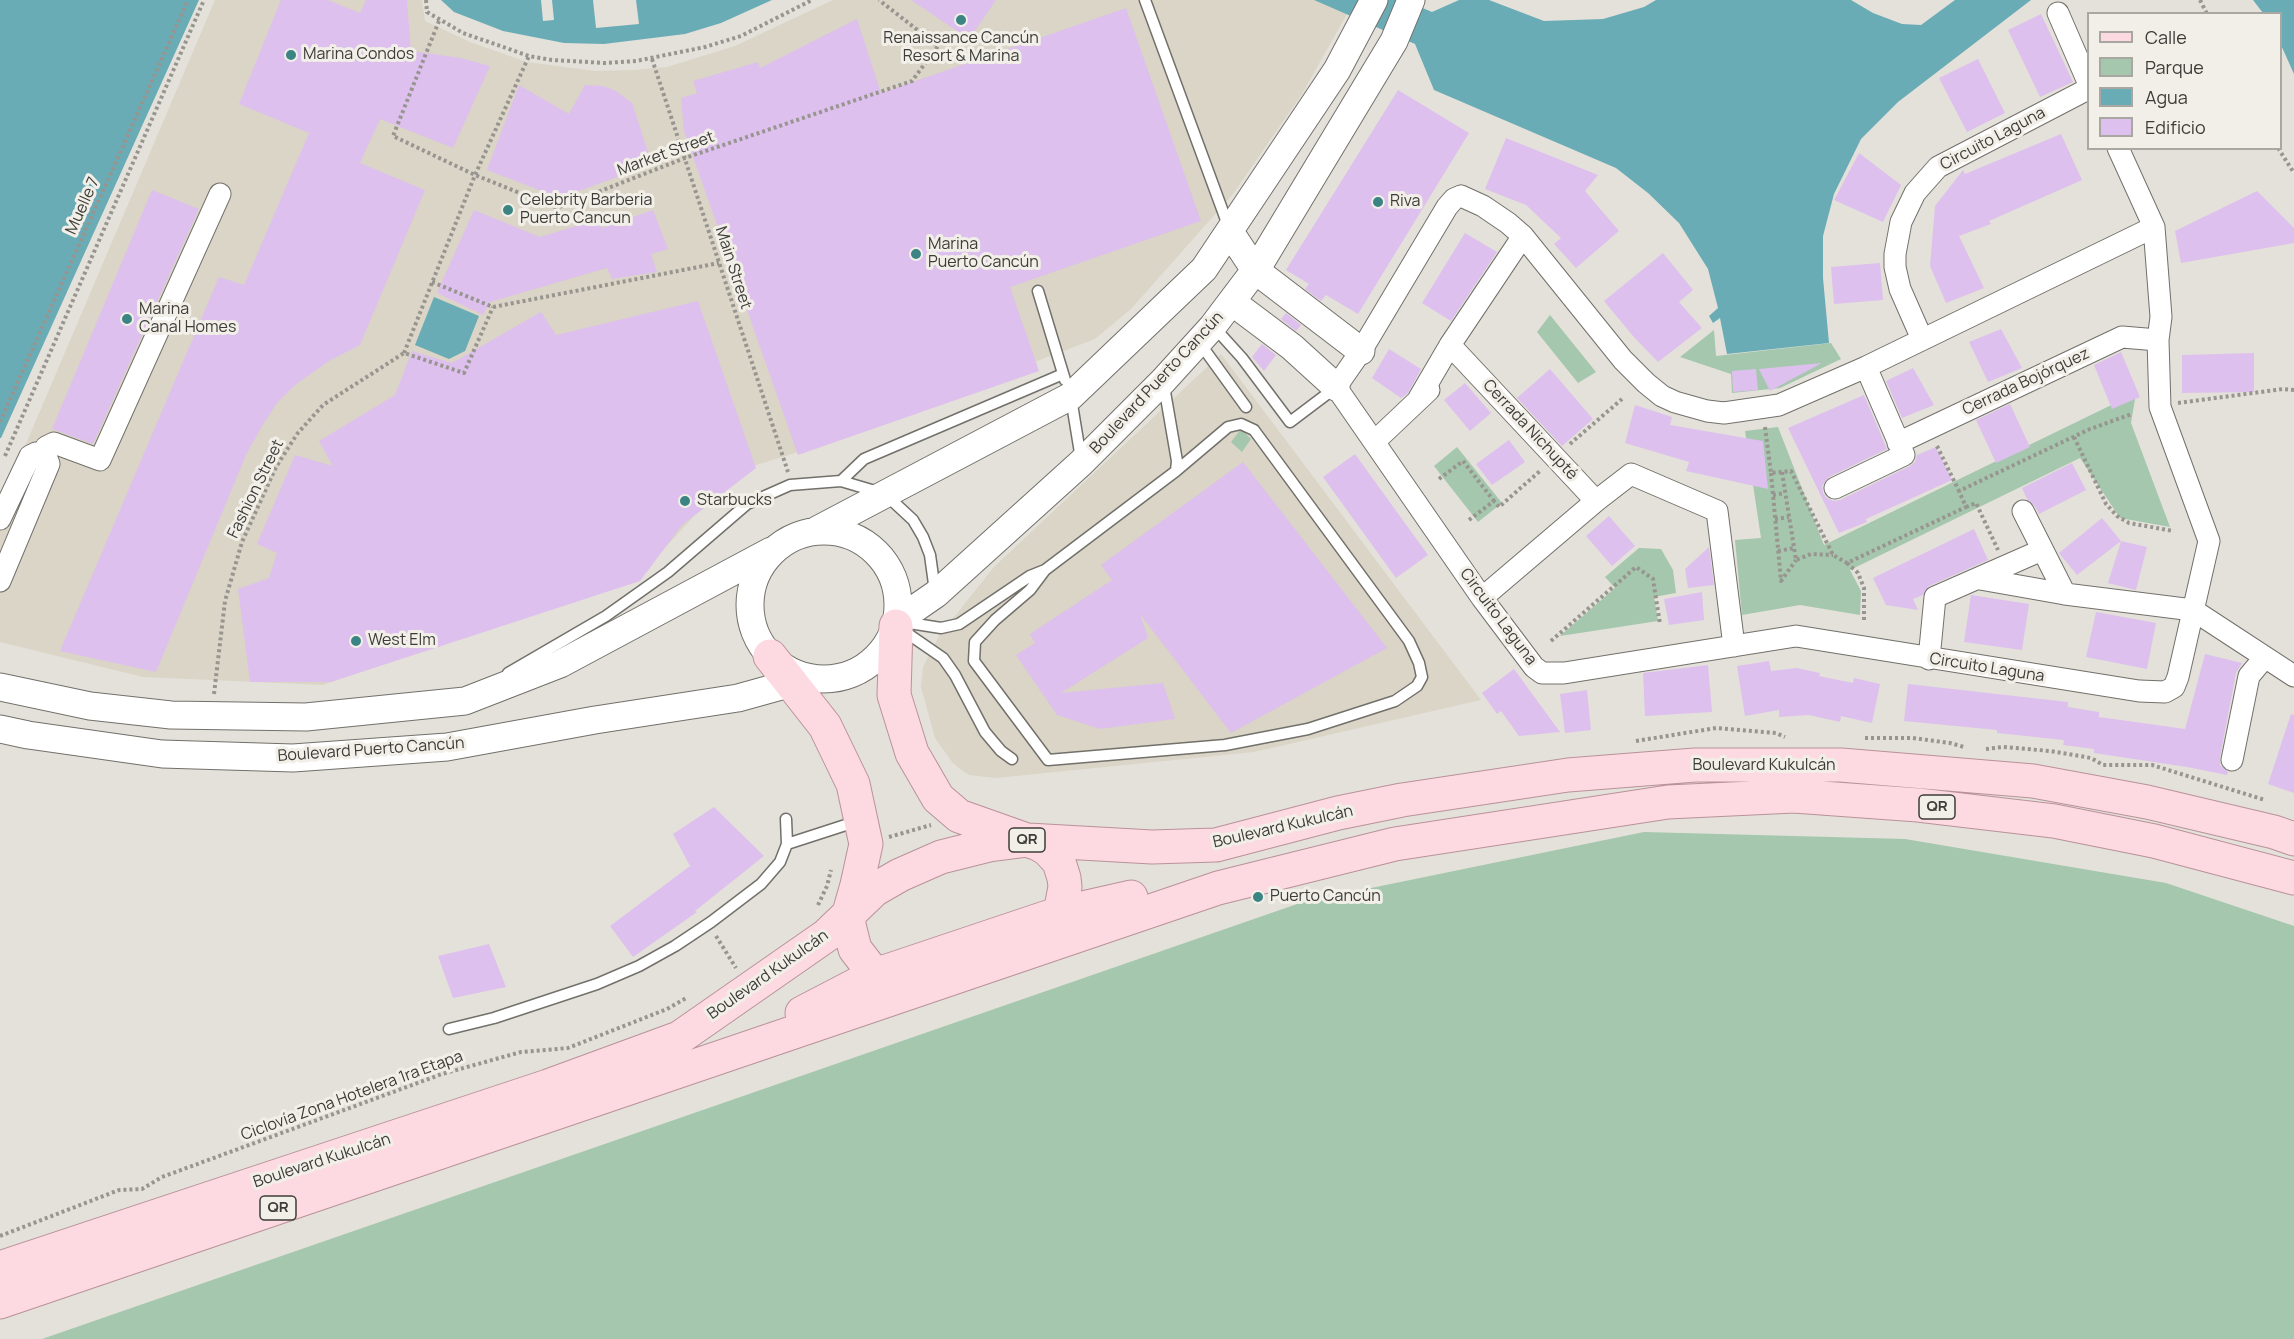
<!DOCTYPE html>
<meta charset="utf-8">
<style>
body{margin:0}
#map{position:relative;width:2294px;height:1339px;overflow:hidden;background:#e4e1da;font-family:Manrope,sans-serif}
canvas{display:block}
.legend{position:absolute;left:2087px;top:12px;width:195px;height:138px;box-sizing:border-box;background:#f1efe7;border:2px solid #a9a7a1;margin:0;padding:8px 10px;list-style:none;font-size:18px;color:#3d3c39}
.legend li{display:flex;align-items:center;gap:12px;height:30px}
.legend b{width:30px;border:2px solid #a9a7a1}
</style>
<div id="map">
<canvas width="2294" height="1339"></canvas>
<ul class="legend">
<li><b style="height:8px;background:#fdd9e1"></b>Calle</li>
<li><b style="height:16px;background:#a4c7ad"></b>Parque</li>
<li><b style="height:16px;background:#69acb6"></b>Agua</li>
<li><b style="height:16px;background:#ddc0ed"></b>Edificio</li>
</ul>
</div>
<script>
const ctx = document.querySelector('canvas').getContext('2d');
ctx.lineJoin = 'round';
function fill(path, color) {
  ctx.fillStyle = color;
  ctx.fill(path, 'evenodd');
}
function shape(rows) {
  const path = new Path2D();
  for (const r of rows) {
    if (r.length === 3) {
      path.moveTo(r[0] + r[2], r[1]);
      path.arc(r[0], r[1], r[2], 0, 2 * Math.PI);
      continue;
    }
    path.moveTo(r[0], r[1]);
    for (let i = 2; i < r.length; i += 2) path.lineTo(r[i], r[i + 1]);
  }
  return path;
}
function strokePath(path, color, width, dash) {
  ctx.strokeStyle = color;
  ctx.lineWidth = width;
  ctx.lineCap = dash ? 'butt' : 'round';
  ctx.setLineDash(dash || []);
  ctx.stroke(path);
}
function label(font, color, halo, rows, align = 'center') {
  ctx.font = font + ' Manrope,sans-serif';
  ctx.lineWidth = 6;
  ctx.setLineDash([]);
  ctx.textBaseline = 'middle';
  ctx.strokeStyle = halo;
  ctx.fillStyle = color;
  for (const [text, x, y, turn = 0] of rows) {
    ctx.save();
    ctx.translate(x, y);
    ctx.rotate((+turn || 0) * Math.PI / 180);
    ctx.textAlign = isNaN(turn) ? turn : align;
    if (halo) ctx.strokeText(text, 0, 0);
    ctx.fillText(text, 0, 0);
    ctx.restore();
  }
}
fill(shape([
 [215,0,422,0,425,21,470,42,527,62,595,71,635,70,667,67,735,46,833,0,1314,0,1347,14,1302,94,1233,194,1131,309,1095,339,795,453,753,466,695,515,654,560,648,571,323,685,143,677,0,642,0,505],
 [1221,354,1481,700,1254,752,996,778,969,775,960,769,952,762,935,738,921,687,923,667,939,636,994,567]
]), '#dad5c6');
fill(shape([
 [1550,315,1596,372,1578,383,1537,332],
 [1714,330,1716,356,1831,343,1841,359,1780,388,1732,393,1731,374,1680,357],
 [2136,393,2131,423,2170,527,2120,518,2080,458,1850,570,1861,591,1860,615,1800,605,1742,615,1735,540,1761,538,1745,431,1778,427,1824,545],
 [1241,429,1251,439,1242,452,1231,442],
 [1457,447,1502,503,1478,522,1434,466],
 [1639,548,1661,549,1673,570,1676,593,1654,597,1658,621,1560,636,1615,588,1605,577],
 [1644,832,1905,839,2166,883,2294,926,2294,1339,42,1339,1303,902]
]), '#a4c7ad');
fill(shape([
 [0,0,199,0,1,438,0,438],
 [441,0,772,0,721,23,685,34,604,44,564,43,503,31,454,12],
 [1314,0,1404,0,1432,12,1459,0,1489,0,1544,21,1603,19,1644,7,1656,0,1851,0,1873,13,1902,24,1921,25,1955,0,2031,0,1898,102,1861,139,1834,194,1823,236,1823,278,1829,343,1727,354,1720,318,1713,323,1709,316,1718,308,1708,269,1679,223,1648,193,1616,168,1434,90,1415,44],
 [2253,0,2294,0,2294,74,2281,45,2280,14,2263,13],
 [434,297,479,316,465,351,449,359,415,345]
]), '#69acb6');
fill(shape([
 [541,0,552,0,554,20,543,21],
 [593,0,636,0,639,24,596,28]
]), '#e4e1da');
fill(shape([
 [281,0,328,0,360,13,366,0,407,0,411,51,461,58,490,66,453,148,380,119,360,163,425,190,360,345,329,361,295,385,277,403,262,426,246,455,156,672,60,651,219,277,244,285,309,133,239,104],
 [911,0,996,0,969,39],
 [1126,8,1201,221,1010,287,1039,371,798,455,684,131,681,98,697,93,693,81,758,62,760,68,857,19,881,93],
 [2041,14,2073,82,2040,97,2008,30],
 [1978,59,2005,113,1967,132,1939,78],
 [519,85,569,114,585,85,603,86,616,91,632,103,652,164,560,198,487,170],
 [1398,90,1469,133,1358,314,1326,295,1321,301,1305,289,1309,284,1286,270],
 [2061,134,2082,180,1989,221,1991,224,1959,236,1984,288,1946,303,1930,266,1935,206,1963,170,1965,174],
 [1506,138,1598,175,1585,191,1619,231,1576,268,1554,244,1561,238,1526,205,1485,189],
 [1859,153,1901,185,1883,222,1834,200],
 [152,190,199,209,93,444,52,429],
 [2257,191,2294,228,2294,243,2181,263,2175,231],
 [474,210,540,237,599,219,602,228,653,210,668,249,651,254,657,272,612,279,607,268,490,302,483,315,437,293],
 [1465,233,1497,252,1451,321,1422,303],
 [1663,253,1693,290,1679,302,1702,328,1658,362,1633,336,1604,301],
 [1880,263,1883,300,1834,304,1831,267],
 [698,301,756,468,682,525,640,581,331,682,250,682,238,589,269,578,277,553,257,544,295,455,333,466,319,441,395,395,412,351,452,363,541,312,556,335],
 [1286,313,1301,325,1296,331,1281,319],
 [2001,329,2022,368,1988,382,1969,342],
 [1262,344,1276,355,1264,371,1252,357],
 [1389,349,1421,369,1408,393,1401,398,1372,378],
 [2121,352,2140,397,2112,409,2094,365],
 [2254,353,2254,392,2182,393,2182,355],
 [1822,363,1770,391,1759,369],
 [1913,368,1934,405,1902,418,1886,381],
 [1550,369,1593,419,1562,446,1517,398],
 [1756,369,1758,390,1733,392,1732,371],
 [1465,383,1491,413,1470,431,1444,400],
 [1864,395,1887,449,1829,477,1822,486,1823,493,1827,498,1833,501,1840,500,1910,466,1915,462,1917,455,1936,447,1952,480,1866,519,1867,522,1839,533,1788,428],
 [2010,404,2030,447,1996,463,1976,420],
 [1635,405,1672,417,1670,425,1763,441,1768,489,1686,471,1689,462,1625,443],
 [1509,440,1525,462,1492,485,1476,464],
 [1355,454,1428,555,1396,578,1323,477],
 [1243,462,1387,648,1231,733,1140,614,1148,638,1061,693,1163,683,1175,719,1100,729,1057,715,1016,655,1035,643,1030,634,1112,580,1101,565],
 [2072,463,2086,490,2039,514,2034,505,2027,499,2022,488],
 [1609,516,1635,546,1612,566,1586,536],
 [2102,518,2121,541,2077,575,2059,553],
 [1974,529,1988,560,1929,586,1923,595,1913,599,1918,610,1886,605,1873,578],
 [2121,541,2147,547,2136,590,2108,583],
 [1709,547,1714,585,1688,588,1685,569],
 [1702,592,1704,620,1669,625,1664,599],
 [1971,595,2029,604,2022,650,1964,642],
 [2096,612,2156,623,2147,669,2086,657],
 [2205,654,2242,663,2236,673,2220,757,2220,765,2228,772,2227,775,2187,767,2094,753,2094,749,2063,745,2064,740,1997,733,1997,730,1904,721,1908,684,2068,702,2068,707,2099,712,2099,717,2185,729],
 [1769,661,1771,671,1797,668,1820,673,1819,676,1853,683,1854,678,1880,684,1872,723,1841,716,1840,722,1809,715,1779,717,1779,710,1745,716,1737,666],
 [1708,665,1712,712,1645,716,1643,673],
 [1514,669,1560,732,1519,736,1501,711,1497,714,1482,693],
 [1587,690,1591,730,1565,733,1560,694],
 [2291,714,2294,715,2294,793,2268,784],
 [714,807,764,856,695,911,697,912,633,957,610,926,690,866,673,834],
 [489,944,506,987,453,998,438,956]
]), '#ddc0ed');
const service = shape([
 [1145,0,1229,228],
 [1038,291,1065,380],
 [1214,327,1242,358,1290,422,1335,388],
 [1199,342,1246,407],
 [1164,386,1177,461,1176,471,1045,570,1030,590,995,620,975,642,974,661,1048,760,1225,745,1308,729,1395,701,1417,686,1422,677,1419,663,1409,641,1254,430,1241,424,1228,427,1176,471],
 [1071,398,1081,459],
 [841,481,864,459,1063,374],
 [903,622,941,628,959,624,1030,576,1045,570],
 [901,629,943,658,955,675,985,732,1001,751,1012,759],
 [508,673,606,616,668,572,747,504,790,485,841,481,885,494,913,520,923,537,930,555,935,591],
 [787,844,858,821],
 [449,1029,494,1018,597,984,639,966,675,946,711,922,761,884,780,862,787,844,786,819]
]);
const minor = shape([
 [2058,13,2088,82],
 [2118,148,2154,227],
 [1461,196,1483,206,1508,223,1523,236,1623,360,1646,383,1662,396,1675,402,1707,411,1724,413,1779,405,1866,367,2154,227,2161,317,2158,340,2160,407,2209,541,2178,677,2174,687,2165,692,2139,691,1796,636,1564,673,1542,673,1534,667,1482,598,1336,387,1361,351,1447,207,1454,199,1461,196],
 [1922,339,1900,289,1895,267,1895,254,1901,222,1915,193,1938,167,2088,89],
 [1450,345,1596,501],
 [1419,398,1450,345,1523,236],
 [1374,442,1429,390],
 [1898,443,2122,337,2158,340],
 [43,454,46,447,54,443,100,460,220,194],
 [1835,488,1904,455,1866,367],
 [2023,511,2065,594],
 [0,519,30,456,36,453,46,456,49,464,0,581],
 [1980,579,2065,594,2193,610,2294,676],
 [1482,598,1596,501,1631,474,1717,511,1734,646],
 [1929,659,1935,597,2042,550],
 [2232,760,2249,676,2265,657]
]);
const tertiary = shape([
 [1230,232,1255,270,1361,351],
 [1232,302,1292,347,1336,387],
 [817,530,1071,396,1204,269,1337,70,1374,0],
 [824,605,74],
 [897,621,936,594,1081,463,1163,381,1213,326,1259,265,1394,41,1411,0],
 [0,687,90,706,171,715,306,717,465,701,560,664,771,551],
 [0,729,28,735,162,754,293,758,447,747,595,720,738,698,810,678]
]);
const primary = shape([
 [896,626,894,695,912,753,938,798,959,816,1038,844,1047,849,1059,862,1064,878,1065,887,1060,913],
 [770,656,825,726,853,784,866,844,857,885,849,913,849,925,855,949,875,975],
 [802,1013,875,975,1060,913,1131,897],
 [0,1268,548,1086,679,1038,827,935,874,890,900,875,941,857,989,845,1028,840,1152,847,1216,845,1338,813,1402,800,1568,775,1695,765,1841,765,2033,781,2147,802,2274,832,2294,839],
 [0,1302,1218,888,1395,844,1668,802,1794,796,1918,805,2054,821,2154,841,2294,878]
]);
strokePath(service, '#72706a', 13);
strokePath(minor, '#72706a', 23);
strokePath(tertiary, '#72706a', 29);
strokePath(primary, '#b99299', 35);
strokePath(shape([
 [426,0,427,12,463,33,529,56,552,60,605,63,636,61,705,47,741,36,812,0],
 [2200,0,2207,14],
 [439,21,393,136,475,175,557,208,685,158,912,81,938,46,879,0],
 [652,59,788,472],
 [2278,148,2294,173],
 [432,282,493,307,719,263],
 [404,353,475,175,529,56],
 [2178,403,2283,389,2294,390],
 [0,422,188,0],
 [1765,427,1771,473,1791,471,1833,555,1847,563,1966,507,1959,491,2090,429,2132,414],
 [2074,437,2106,504,2117,516,2129,523,2173,531],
 [1570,444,1622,399],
 [1937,446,1959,491],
 [5,456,204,0],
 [1782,472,1796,560,1811,554,1833,555],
 [1771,473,1781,581,1796,560],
 [1439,479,1463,461,1494,501],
 [1773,495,1785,493],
 [1966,507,1976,503,1998,550],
 [1775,519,1789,517],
 [1469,520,1494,501,1499,507,1540,471],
 [1778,551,1794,548],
 [1847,563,1858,573,1864,588,1864,621],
 [1551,641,1636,567,1653,579,1660,624],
 [214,694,225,601,242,542,276,467,297,434,323,405,404,353,464,373,493,307],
 [1865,738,1913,738,1950,743,1964,747],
 [1636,741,1716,728,1776,733,1785,737],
 [1986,749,2003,747,2050,751,2091,758,2103,765,2152,765,2265,800],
 [889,837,931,825],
 [818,905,827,886,831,870],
 [716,936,736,968],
 [0,1236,119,1190,142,1189,162,1177,442,1074,521,1052,568,1048,667,1009,686,998]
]), '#989590', 4, [3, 3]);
strokePath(service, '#fff', 10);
strokePath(minor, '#fff', 21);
strokePath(tertiary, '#fff', 27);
strokePath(primary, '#fdd9e1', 33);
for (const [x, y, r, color] of [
 [961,20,6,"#3b8483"],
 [291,55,6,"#3b8483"],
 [1378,202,6,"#3b8483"],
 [508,210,6,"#3b8483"],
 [916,254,6,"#3b8483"],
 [127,319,6,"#3b8483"],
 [685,501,6,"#3b8483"],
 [356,641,6,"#3b8483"],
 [1258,897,6,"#3b8483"]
]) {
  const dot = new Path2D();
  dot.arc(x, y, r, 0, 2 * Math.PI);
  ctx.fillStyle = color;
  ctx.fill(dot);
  strokePath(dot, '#f1efe7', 2);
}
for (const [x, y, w] of [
 [1937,807,36],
 [1027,840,36],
 [278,1208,36]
]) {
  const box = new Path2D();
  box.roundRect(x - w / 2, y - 12, w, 24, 4.5);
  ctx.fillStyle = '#f1efe7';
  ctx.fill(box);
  strokePath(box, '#3d3c39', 1.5);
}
label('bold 15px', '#3d3c39', null, [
 ["QR",1937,807],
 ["QR",1027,840],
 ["QR",278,1208]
]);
label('16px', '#3d3c39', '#f1efe7', [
 ["Renaissance Cancún",961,39,"center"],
 ["Resort & Marina",961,57,"center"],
 ["Marina Condos",303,55],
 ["Celebrity Barberia",520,201],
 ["Puerto Cancun",520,219],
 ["Riva",1390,202],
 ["Marina",928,245],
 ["Puerto Cancún",928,263],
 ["Marina",139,310],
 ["Canal Homes",139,328],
 ["Starbucks",697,501],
 ["West Elm",368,641],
 ["Puerto Cancún",1270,897]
], 'left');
label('16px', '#3d3c39', '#f1efe7', [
 ["Circuito Laguna",1993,139,-28],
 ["Market Street",666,154,-20],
 ["Muelle 7",83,206,-66],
 ["Main Street",733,268,72],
 ["Cerrada Bojórquez",2026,382,-25],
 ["Boulevard Puerto Cancún",1157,383,-47],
 ["Cerrada Nichupté",1530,430,47],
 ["Fashion Street",256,489,-64],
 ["Circuito Laguna",1498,617,53],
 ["Circuito Laguna",1987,668,9],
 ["Boulevard Puerto Cancún",371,750,-4],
 ["Boulevard Kukulcán",1764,766],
 ["Boulevard Kukulcán",1283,827,-13],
 ["Boulevard Kukulcán",768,975,-35],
 ["Ciclovía Zona Hotelera 1ra Etapa",352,1096,-20],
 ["Boulevard Kukulcán",322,1161,-18]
]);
</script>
